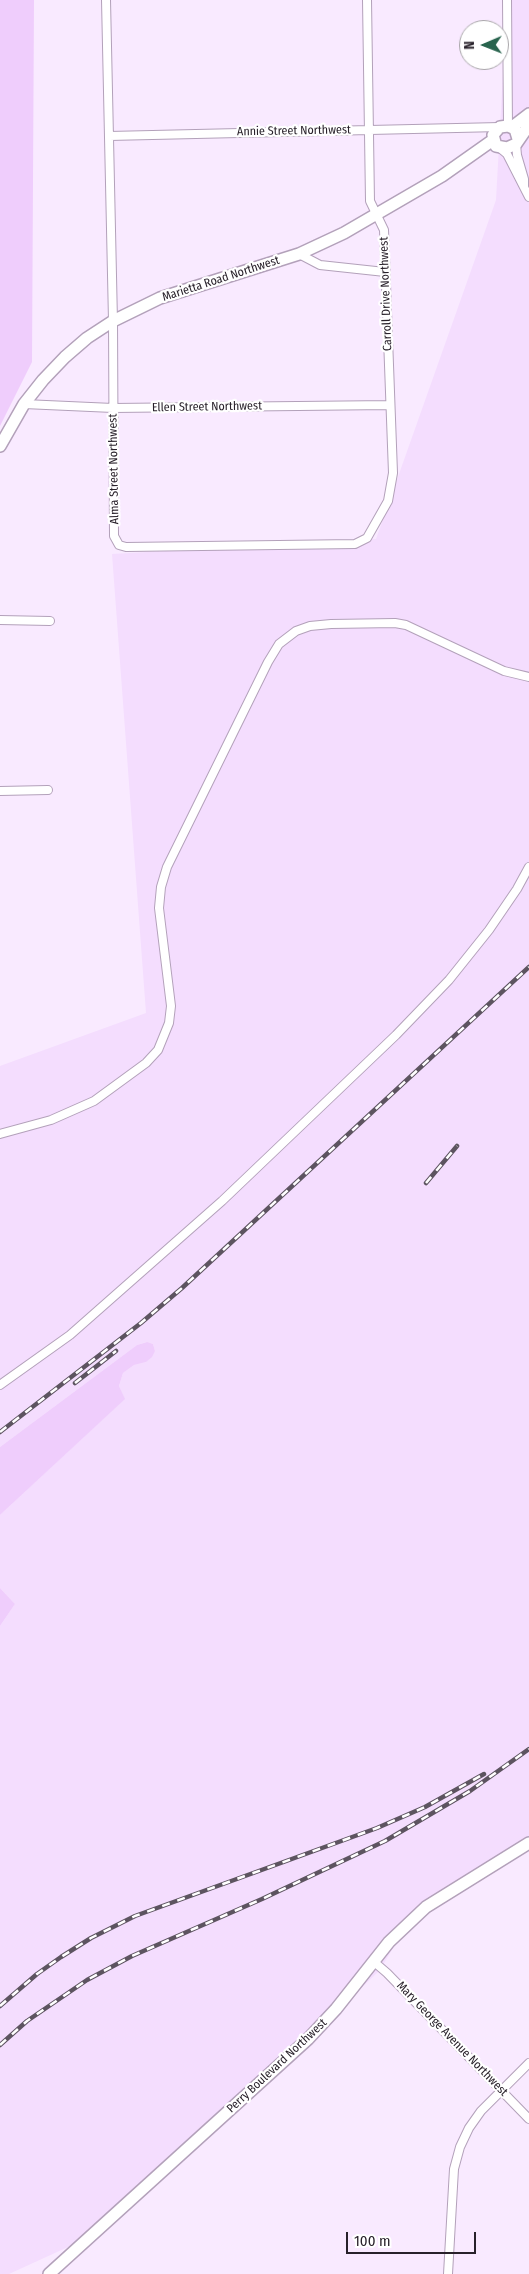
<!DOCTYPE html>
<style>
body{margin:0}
#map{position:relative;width:529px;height:2274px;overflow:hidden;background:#f9eaff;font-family:"Fira Sans Condensed",sans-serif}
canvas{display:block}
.north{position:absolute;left:459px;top:20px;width:50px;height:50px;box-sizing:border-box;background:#fff;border:1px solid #a9a6aa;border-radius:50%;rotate:269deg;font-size:14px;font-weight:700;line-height:20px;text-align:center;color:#28212a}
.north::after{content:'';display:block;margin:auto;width:18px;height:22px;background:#29644e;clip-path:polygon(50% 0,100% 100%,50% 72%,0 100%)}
.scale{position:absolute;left:346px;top:2232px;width:130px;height:22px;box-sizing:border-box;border:2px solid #28212a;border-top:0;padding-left:6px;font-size:15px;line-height:18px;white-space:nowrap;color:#28212a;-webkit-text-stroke:4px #fff;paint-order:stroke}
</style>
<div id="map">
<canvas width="529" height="2274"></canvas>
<div class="north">N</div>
<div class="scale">100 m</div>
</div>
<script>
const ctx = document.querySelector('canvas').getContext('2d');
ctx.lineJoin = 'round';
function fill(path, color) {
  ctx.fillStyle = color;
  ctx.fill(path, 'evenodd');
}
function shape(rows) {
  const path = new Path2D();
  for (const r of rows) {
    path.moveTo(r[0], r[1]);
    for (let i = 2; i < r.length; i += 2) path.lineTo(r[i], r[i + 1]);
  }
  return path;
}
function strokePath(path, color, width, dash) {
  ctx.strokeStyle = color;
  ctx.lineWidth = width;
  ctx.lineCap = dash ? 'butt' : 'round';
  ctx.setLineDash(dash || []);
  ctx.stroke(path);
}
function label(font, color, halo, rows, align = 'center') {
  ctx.font = font + ' "Fira Sans Condensed",sans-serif';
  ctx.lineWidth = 4.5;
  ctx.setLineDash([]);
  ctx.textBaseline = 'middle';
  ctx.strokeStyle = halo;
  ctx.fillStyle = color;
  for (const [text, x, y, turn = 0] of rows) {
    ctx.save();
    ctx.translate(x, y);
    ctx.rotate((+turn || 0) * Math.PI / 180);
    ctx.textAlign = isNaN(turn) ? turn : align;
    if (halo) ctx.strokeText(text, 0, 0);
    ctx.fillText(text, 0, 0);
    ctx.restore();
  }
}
fill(shape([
 [507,0,529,0,529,1840,409,1921,380,1970,198,2145,92,2236,9,2274,0,2274,0,1626,15,1604,0,1588,0,1515,124,1399,119,1386,123,1373,134,1365,146,1362,155,1351,153,1344,146,1342,137,1345,0,1447,0,1066,146,1013,112,554,376,539,496,200]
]), '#f4ddfe');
fill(shape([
 [0,0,34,0,32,362,0,426],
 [147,1342,153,1344,155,1351,152,1357,146,1362,134,1365,123,1373,119,1386,125,1399,0,1515,0,1447,137,1345],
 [0,1588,15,1604,0,1626]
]), '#efcdfc');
const street = shape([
 [106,0,113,321,114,536,119,545,126,547,355,544,367,538,388,501,393,473,384,230,370,201,367,0],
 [507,0,508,126],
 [109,136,500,127],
 [516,144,517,155,524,179,524,186],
 [501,149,507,154,529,197],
 [299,254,320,265,385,272],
 [24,404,113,408,390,405],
 [0,620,50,621],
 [0,791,48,790],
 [0,1134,51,1120,94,1101,146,1063,158,1050,169,1023,171,1006,159,908,161,887,167,867,268,662,279,644,296,631,310,626,331,624,395,623,406,625,504,671,529,677],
 [0,1385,70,1335,222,1201,396,1035,449,980,489,930,517,889,529,867],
 [373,1961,387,1973,529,2119],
 [448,2274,454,2169,460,2147,469,2128,481,2111,529,2063]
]);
const secondary = shape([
 [512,127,529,114],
 [518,139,515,129,508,126,500,127,493,135,496,146,507,148,516,144,529,125],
 [0,446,24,404,43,380,65,357,87,338,113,321,160,298,299,254,344,233,442,176,493,140],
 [49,2274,308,2039,336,2009,389,1942,426,1907,529,1843]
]);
strokePath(street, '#b3a1ba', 10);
strokePath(secondary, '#b3a1ba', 14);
strokePath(street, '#fff', 8);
strokePath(secondary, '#fff', 11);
const rail = shape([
 [426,1183,457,1146],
 [75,1383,116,1351],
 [0,1432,141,1323,182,1288,529,967],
 [0,2006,37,1974,61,1957,91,1938,135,1916,377,1828,425,1807,484,1774],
 [0,2045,27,2021,87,1980,132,1956,262,1899,385,1841,470,1791,529,1749]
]);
strokePath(rail, '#5d5460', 4.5);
strokePath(rail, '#fff', 2.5, [8]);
label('12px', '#28212a', '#fff', [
 ["Annie Street Northwest",294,131,-1],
 ["Marietta Road Northwest",221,279,-18],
 ["Carroll Drive Northwest",386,294,-92],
 ["Ellen Street Northwest",207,407,-1],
 ["Alma Street Northwest",114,469,-91],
 ["Mary George Avenue Northwest",452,2039,46],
 ["Perry Boulevard Northwest",277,2066,-43]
]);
</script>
